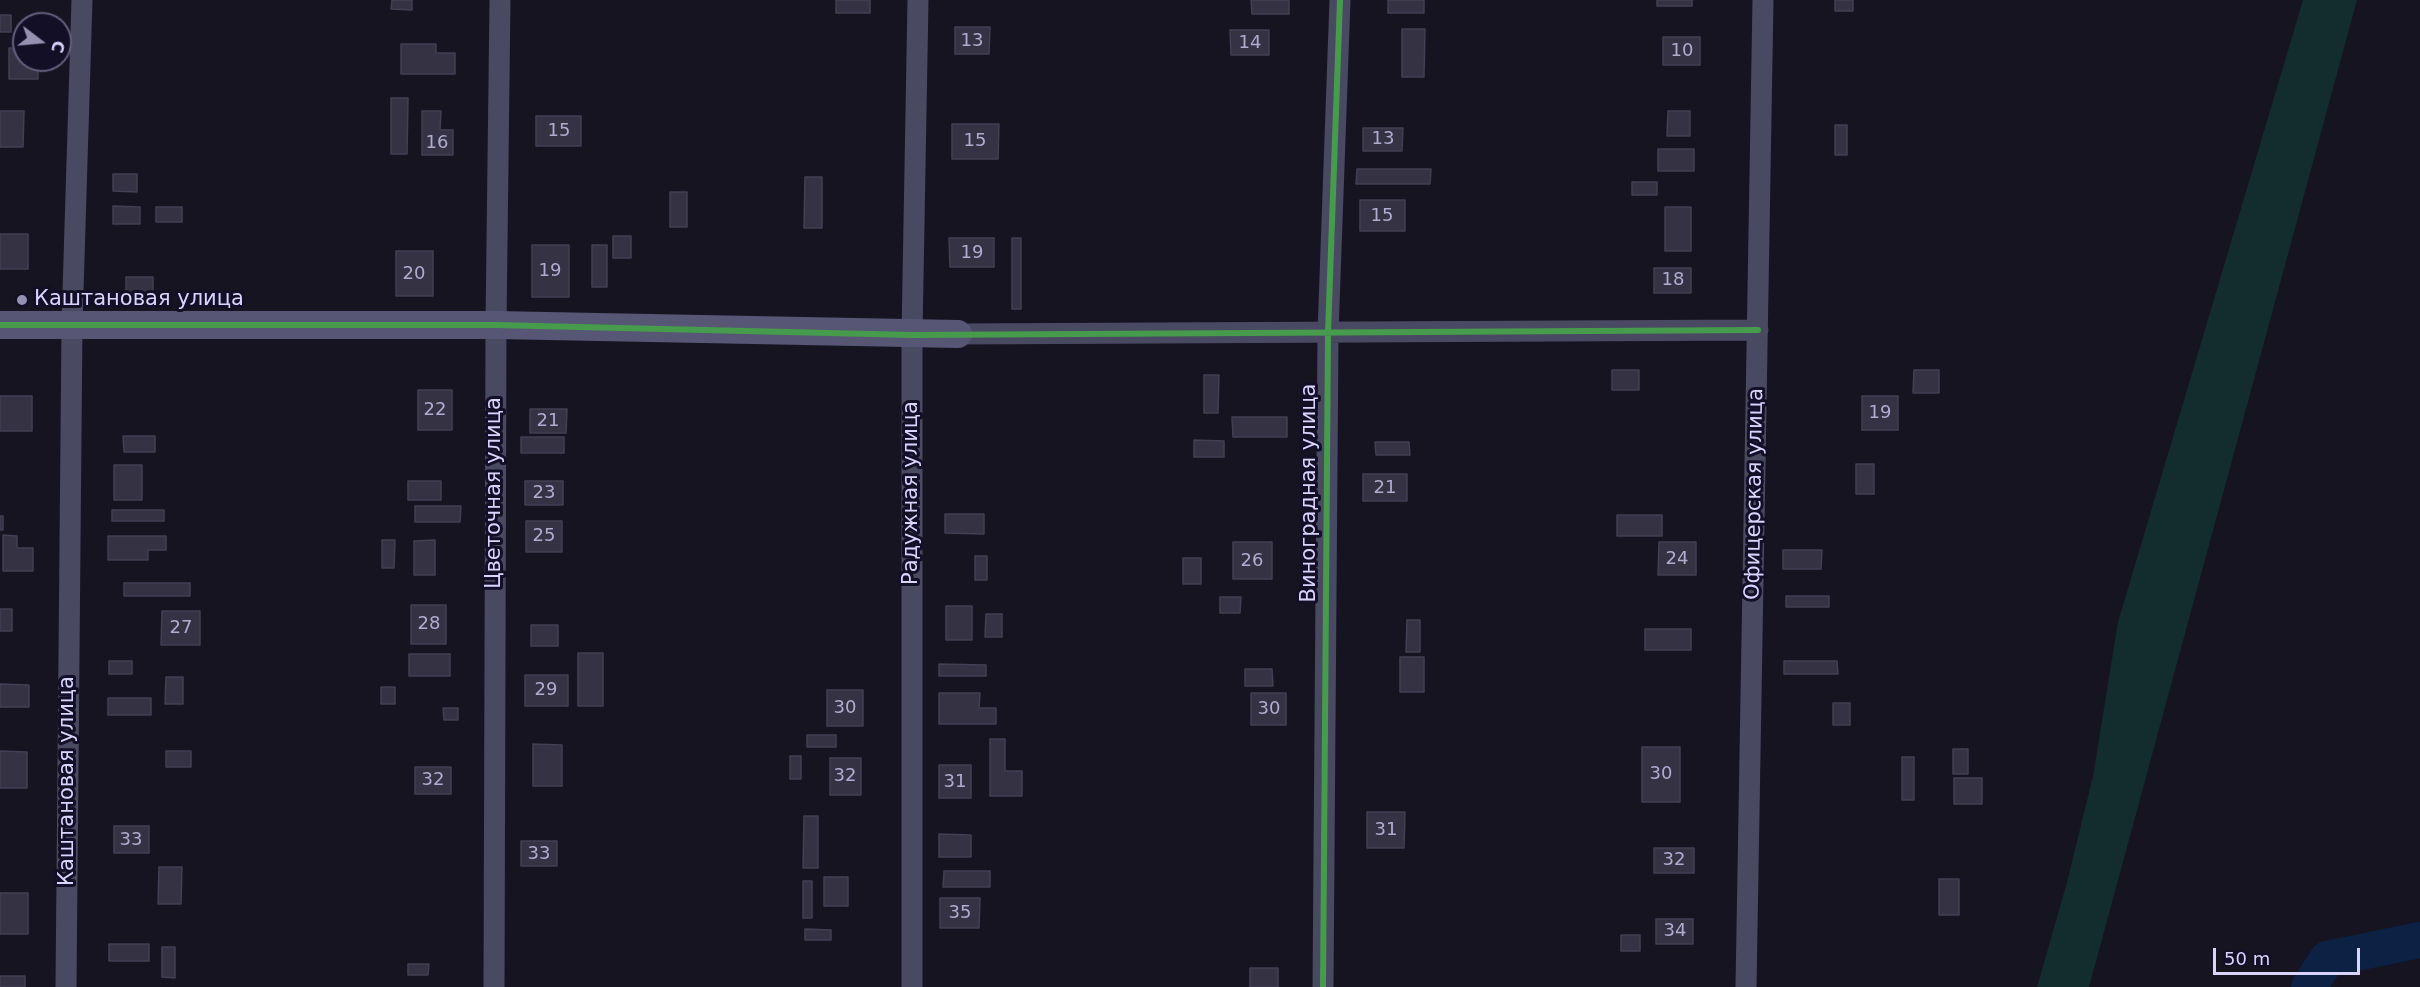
<!DOCTYPE html>
<meta charset="utf-8">
<style>
body{margin:0}
#map{position:relative;width:2420px;height:987px;overflow:hidden;background:#161421;font-family:"DejaVu Sans",sans-serif}
canvas{display:block}
.north{position:absolute;left:12px;top:12px;width:60px;height:60px;box-sizing:border-box;background:#130f26;border:2px solid #625e7d;border-radius:50%;rotate:106deg;font-size:16px;font-weight:700;line-height:24px;text-align:center;color:#d9d4ff}
.north::after{content:'';display:block;margin:auto;width:21px;height:27px;background:#9591b1;clip-path:polygon(50% 0,100% 100%,50% 72%,0 100%)}
.scale{position:absolute;left:2213px;top:948px;width:147px;height:27px;box-sizing:border-box;border:3px solid #d9d4ff;border-top:0;padding-left:8px;font-size:18px;line-height:21px;white-space:nowrap;color:#d9d4ff;-webkit-text-stroke:4px #130f26;paint-order:stroke}
</style>
<div id="map">
<canvas width="2420" height="987"></canvas>
<div class="north">С</div>
<div class="scale">50 m</div>
</div>
<script>
const ctx = document.querySelector('canvas').getContext('2d');
ctx.lineJoin = 'round';
function fill(path, color) {
  ctx.fillStyle = color;
  ctx.fill(path, 'evenodd');
}
function shape(rows) {
  const path = new Path2D();
  for (const r of rows) {
    path.moveTo(r[0], r[1]);
    for (let i = 2; i < r.length; i += 2) path.lineTo(r[i], r[i + 1]);
  }
  return path;
}
function strokePath(path, color, width, dash) {
  ctx.strokeStyle = color;
  ctx.lineWidth = width;
  ctx.lineCap = dash ? 'butt' : 'round';
  ctx.setLineDash(dash || []);
  ctx.stroke(path);
}
function label(font, color, halo, rows, align = 'center') {
  ctx.font = font + ' "DejaVu Sans",sans-serif';
  ctx.lineWidth = 6;
  ctx.setLineDash([]);
  ctx.textBaseline = 'middle';
  ctx.strokeStyle = halo;
  ctx.fillStyle = color;
  for (const [text, x, y, turn = 0] of rows) {
    ctx.save();
    ctx.translate(x, y);
    ctx.rotate((+turn || 0) * Math.PI / 180);
    ctx.textAlign = isNaN(turn) ? turn : align;
    if (halo) ctx.strokeText(text, 0, 0);
    ctx.fillText(text, 0, 0);
    ctx.restore();
  }
}
fill(shape([
 [2303,0,2357,0,2089,987,2037,987,2067,882,2093,776,2118,622]
]), '#132c2d');
strokePath(shape([
 [2309,987,2327,959,2420,940]
]), '#0d2144', 36);
const building = shape([
 [392,0,412,0,412,10,391,9,392,0],
 [836,0,870,0,870,13,836,13,836,0],
 [1251,0,1289,0,1289,14,1252,14,1251,0],
 [1388,0,1424,0,1424,13,1388,13,1388,0],
 [1657,0,1692,0,1692,6,1657,6,1657,0],
 [1835,0,1853,0,1853,11,1835,11,1835,0],
 [0,15,11,15,11,32,0,32,0,15],
 [955,27,990,27,989,54,955,54,955,27],
 [1402,29,1425,29,1424,77,1402,77,1402,29],
 [1230,30,1269,30,1269,55,1231,55,1230,30],
 [1663,37,1700,37,1700,65,1663,65,1663,37],
 [401,44,436,44,436,53,455,53,455,74,401,74,401,44],
 [9,48,24,48,24,60,38,60,38,79,9,79,9,48],
 [391,98,408,98,407,154,391,154,391,98],
 [0,111,24,111,23,147,0,147,0,111],
 [422,111,441,111,440,130,453,130,453,155,422,155,422,111],
 [1668,111,1690,111,1690,136,1667,136,1668,111],
 [536,116,581,116,581,146,536,146,536,116],
 [952,124,999,124,998,159,952,159,952,124],
 [1835,125,1847,125,1847,155,1835,155,1835,125],
 [1363,128,1403,128,1402,151,1363,151,1363,128],
 [1658,149,1694,149,1694,171,1658,171,1658,149],
 [1357,169,1431,169,1430,184,1356,184,1357,169],
 [113,174,137,174,137,192,113,191,113,174],
 [805,177,822,177,822,228,804,228,805,177],
 [1632,182,1657,182,1657,195,1632,195,1632,182],
 [670,192,687,192,687,227,670,227,670,192],
 [1360,200,1405,200,1405,231,1360,231,1360,200],
 [113,206,140,207,140,224,113,224,113,206],
 [156,207,182,207,182,222,156,222,156,207],
 [1665,207,1691,207,1691,251,1665,251,1665,207],
 [0,234,28,234,28,269,0,269,0,234],
 [613,236,631,236,631,258,613,258,613,236],
 [949,238,994,238,994,267,950,267,949,238],
 [1012,238,1021,238,1021,309,1012,309,1012,238],
 [532,245,569,245,569,297,532,297,532,245],
 [592,245,607,245,607,287,592,287,592,245],
 [396,251,433,251,433,296,396,296,396,251],
 [1654,268,1691,268,1691,293,1654,293,1654,268],
 [126,277,153,277,153,293,126,293,126,277],
 [1612,370,1639,370,1639,390,1612,390,1612,370],
 [1914,370,1939,370,1939,393,1913,393,1914,370],
 [1204,375,1219,375,1218,413,1204,413,1204,375],
 [418,390,452,390,452,430,418,430,418,390],
 [0,396,32,396,32,431,0,431,0,396],
 [1862,396,1898,396,1898,430,1862,430,1862,396],
 [530,409,567,409,566,433,530,433,530,409],
 [1232,417,1287,417,1287,437,1233,437,1232,417],
 [123,436,155,436,155,452,124,452,123,436],
 [521,437,564,437,564,453,521,453,521,437],
 [1194,440,1224,441,1224,457,1194,457,1194,440],
 [1375,442,1409,442,1410,455,1376,455,1375,442],
 [1856,464,1874,464,1874,494,1856,494,1856,464],
 [114,465,142,465,142,500,114,500,114,465],
 [1363,474,1407,474,1407,501,1363,501,1363,474],
 [408,481,441,481,441,500,408,500,408,481],
 [525,481,563,481,563,505,525,505,525,481],
 [415,506,461,506,460,522,415,522,415,506],
 [112,510,164,510,164,521,112,521,112,510],
 [945,514,984,514,984,534,945,533,945,514],
 [1617,515,1662,515,1662,536,1617,536,1617,515],
 [0,516,3,516,3,530,0,530,0,516],
 [526,521,562,521,562,552,526,552,526,521],
 [3,535,17,536,17,548,33,548,33,571,3,571,3,535],
 [108,536,166,536,166,550,148,550,148,560,108,560,108,536],
 [382,540,395,540,394,568,382,568,382,540],
 [435,540,435,575,414,575,414,541,435,540],
 [1233,542,1272,542,1272,579,1233,579,1233,542],
 [1659,542,1696,542,1696,575,1658,575,1659,542],
 [1783,550,1822,550,1821,569,1783,569,1783,550],
 [975,556,987,556,987,580,975,580,975,556],
 [1183,558,1201,558,1201,584,1183,584,1183,558],
 [124,583,190,583,190,596,124,596,124,583],
 [1786,596,1829,596,1829,607,1786,607,1786,596],
 [1220,597,1241,597,1240,613,1220,613,1220,597],
 [411,605,446,605,446,644,411,644,411,605],
 [946,606,972,606,972,640,946,640,946,606],
 [0,609,12,609,12,631,0,631,0,609],
 [162,611,200,611,200,645,161,645,162,611],
 [986,614,1002,614,1002,637,985,637,986,614],
 [1407,620,1420,620,1420,652,1406,652,1407,620],
 [531,625,558,625,558,646,531,646,531,625],
 [1645,629,1691,629,1691,650,1645,650,1645,629],
 [578,653,603,653,603,706,578,706,578,653],
 [409,654,450,654,450,676,409,676,409,654],
 [1400,657,1424,657,1424,692,1400,692,1400,657],
 [109,661,132,661,132,674,109,674,109,661],
 [1784,661,1837,661,1838,674,1784,674,1784,661],
 [939,664,986,665,986,676,939,676,939,664],
 [1245,669,1272,669,1273,686,1245,686,1245,669],
 [525,675,568,675,568,706,525,706,525,675],
 [166,677,183,677,183,704,165,704,166,677],
 [0,684,29,685,29,707,0,707,0,684],
 [381,687,395,687,395,704,381,704,381,687],
 [827,690,863,690,863,726,827,726,827,690],
 [939,693,980,693,979,708,996,708,996,724,939,724,939,693],
 [1251,693,1286,693,1286,725,1251,725,1251,693],
 [108,698,151,698,151,715,108,715,108,698],
 [1833,703,1850,703,1850,725,1833,725,1833,703],
 [443,708,458,708,458,720,444,720,443,708],
 [807,735,836,735,836,747,807,747,807,735],
 [990,739,1005,739,1005,771,1022,771,1022,796,990,796,990,739],
 [533,744,562,745,562,786,533,786,533,744],
 [1642,747,1680,747,1680,802,1642,802,1642,747],
 [1953,749,1968,749,1968,774,1953,774,1953,749],
 [0,751,27,752,27,788,0,788,0,751],
 [166,751,191,751,191,767,166,767,166,751],
 [790,756,801,756,801,779,790,779,790,756],
 [1902,757,1914,757,1914,800,1902,800,1902,757],
 [830,758,861,758,861,795,830,795,830,758],
 [939,765,971,765,971,798,939,798,939,765],
 [415,767,451,767,451,794,415,794,415,767],
 [1954,778,1982,778,1982,804,1954,804,1954,778],
 [1367,812,1405,812,1404,848,1367,848,1367,812],
 [804,816,818,816,818,868,803,868,804,816],
 [114,826,149,826,149,853,114,853,114,826],
 [939,834,971,835,971,857,939,857,939,834],
 [521,841,557,841,557,866,521,866,521,841],
 [1654,848,1694,848,1694,873,1654,873,1654,848],
 [159,867,182,867,181,904,158,904,159,867],
 [944,871,990,871,990,887,943,887,944,871],
 [824,877,848,877,848,906,824,906,824,877],
 [1939,879,1959,879,1959,915,1939,915,1939,879],
 [803,881,812,881,812,918,803,918,803,881],
 [0,893,28,893,28,934,0,934,0,893],
 [940,898,980,898,979,928,940,928,940,898],
 [1656,919,1693,919,1693,944,1656,944,1656,919],
 [805,929,831,930,831,940,805,940,805,929],
 [1621,935,1640,935,1640,951,1621,951,1621,935],
 [109,944,149,944,149,961,109,961,109,944],
 [162,947,175,947,175,978,162,977,162,947],
 [408,964,429,964,428,975,408,975,408,964],
 [1250,968,1278,968,1278,987,1250,987,1250,968],
 [0,976,25,976,25,987,0,987,0,976]
]);
fill(building, '#343243');
strokePath(building, '#433f54', 1.5);
strokePath(shape([
 [958,334,1758,330],
 [66,987,72,324,82,0],
 [494,987,496,325,500,0],
 [912,987,912,335,918,0],
 [1323,987,1328,333,1340,0],
 [1746,987,1763,0]
]), '#4a4962', 21);
strokePath(shape([
 [0,325,496,325,958,334]
]), '#575674', 28);
strokePath(shape([
 [0,325,496,325,912,335,1758,330],
 [1323,987,1328,333,1340,0]
]), '#469c4c', 6);
for (const [x, y, r, color] of [
 [22,300,6,"#9591b1"]
]) {
  const dot = new Path2D();
  dot.arc(x, y, r, 0, 2 * Math.PI);
  ctx.fillStyle = color;
  ctx.fill(dot);
  strokePath(dot, '#130f26', 2);
}
label('18px', '#b0acd0', null, [
 ["13",972,41],
 ["14",1250,43],
 ["10",1682,51],
 ["15",559,131],
 ["13",1383,139],
 ["15",975,141],
 ["16",437,143],
 ["15",1382,216],
 ["19",972,253],
 ["19",550,271],
 ["20",414,274],
 ["18",1673,280],
 ["22",435,410],
 ["19",1880,413],
 ["21",548,421],
 ["21",1385,488],
 ["23",544,493],
 ["25",544,536],
 ["24",1677,559],
 ["26",1252,561],
 ["28",429,624],
 ["27",181,628],
 ["29",546,690],
 ["30",845,708],
 ["30",1269,709],
 ["30",1661,774],
 ["32",845,776],
 ["32",433,780],
 ["31",955,782],
 ["31",1386,830],
 ["33",131,840],
 ["33",539,854],
 ["32",1674,860],
 ["35",960,913],
 ["34",1675,931]
]);
label('21px', '#d9d4ff', '#130f26', [
 ["Каштановая улица",34,300]
], 'left');
label('21px', '#d9d4ff', '#130f26', [
 ["Цветочная улица",495,493,-90],
 ["Радужная улица",912,493,-90],
 ["Виноградная улица",1310,493,-90],
 ["Офицерская улица",1755,494,-89],
 ["Каштановая улица",68,781,-90]
]);
</script>
